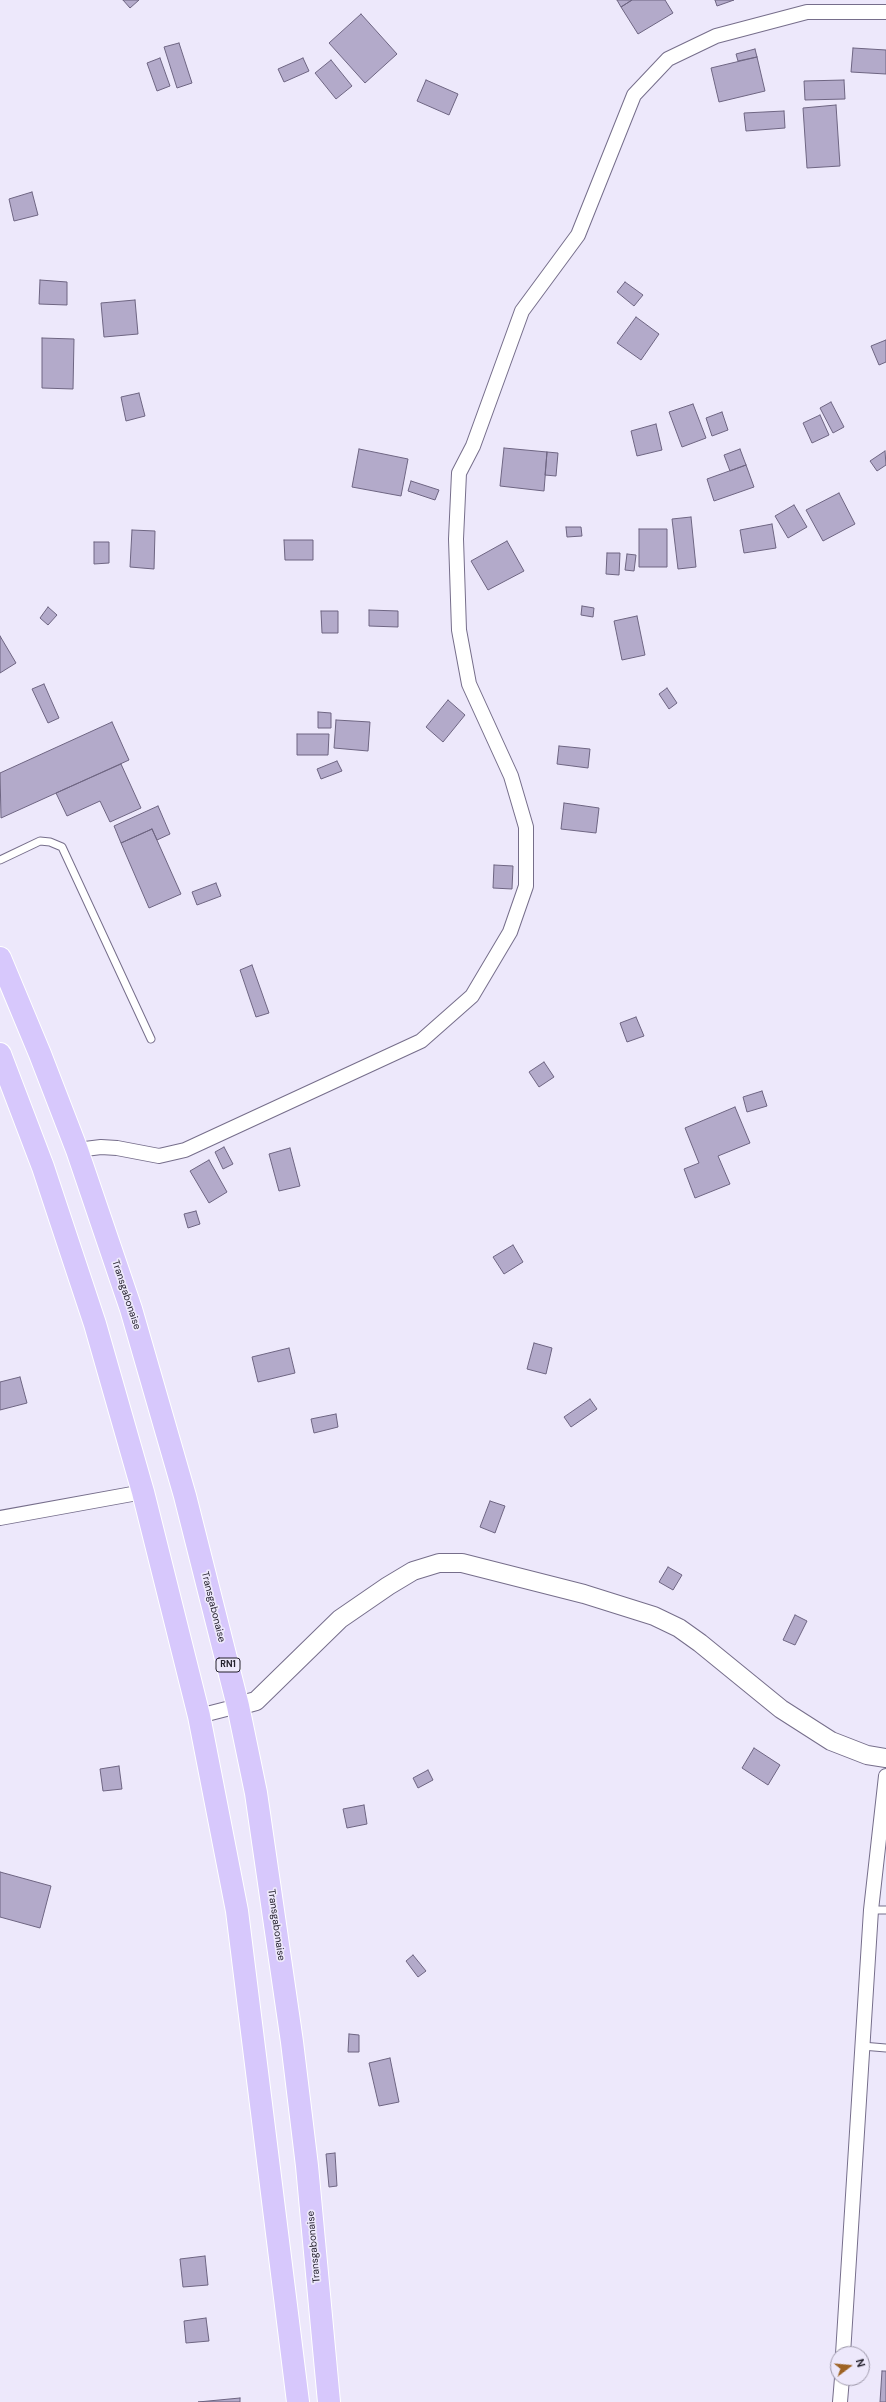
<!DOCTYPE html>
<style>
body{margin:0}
#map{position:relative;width:886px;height:2402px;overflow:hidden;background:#ede8fb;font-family:"DM Sans",sans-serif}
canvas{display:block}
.north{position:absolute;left:830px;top:2346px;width:40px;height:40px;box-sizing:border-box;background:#ede8fb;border:1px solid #9d98a9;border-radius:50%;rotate:74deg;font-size:11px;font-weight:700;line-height:16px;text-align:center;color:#24212d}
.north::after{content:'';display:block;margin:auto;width:14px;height:18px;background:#9e6324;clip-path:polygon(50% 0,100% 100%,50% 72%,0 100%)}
</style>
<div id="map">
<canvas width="886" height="2402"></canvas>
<div class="north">N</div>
</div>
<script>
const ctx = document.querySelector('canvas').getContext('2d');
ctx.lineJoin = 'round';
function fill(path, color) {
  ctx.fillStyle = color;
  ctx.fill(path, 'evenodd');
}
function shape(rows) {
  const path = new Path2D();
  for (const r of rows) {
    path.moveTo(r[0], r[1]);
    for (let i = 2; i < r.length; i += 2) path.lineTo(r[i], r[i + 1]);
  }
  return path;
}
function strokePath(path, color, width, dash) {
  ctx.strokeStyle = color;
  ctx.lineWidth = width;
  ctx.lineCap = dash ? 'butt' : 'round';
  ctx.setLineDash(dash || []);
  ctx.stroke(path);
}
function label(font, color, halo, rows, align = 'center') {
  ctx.font = font + ' "DM Sans",sans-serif';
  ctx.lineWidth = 3.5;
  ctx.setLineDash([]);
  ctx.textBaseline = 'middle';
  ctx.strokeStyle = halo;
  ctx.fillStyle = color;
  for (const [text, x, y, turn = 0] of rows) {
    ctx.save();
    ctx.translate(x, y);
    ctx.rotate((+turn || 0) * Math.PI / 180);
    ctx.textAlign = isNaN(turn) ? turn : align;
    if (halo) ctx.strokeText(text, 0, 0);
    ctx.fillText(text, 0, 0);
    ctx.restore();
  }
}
const building = shape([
 [123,0,139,0,130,8,123,0],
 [617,0,632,0,621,7,617,0],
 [632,0,665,0,673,13,638,34,621,7,632,0],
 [715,0,734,0,717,6,715,0],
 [361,14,397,54,365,83,329,43,361,14],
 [179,43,192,83,177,88,164,47,179,43],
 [853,48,886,50,886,74,851,72,853,48],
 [755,49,757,57,738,61,736,54,755,49],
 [757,57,765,91,719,102,711,68,757,57],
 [160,58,170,86,157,91,147,63,160,58],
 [303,58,309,71,284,82,278,69,303,58],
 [331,60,352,86,336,99,315,73,331,60],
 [426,80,458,94,449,115,417,101,426,80],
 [844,80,845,99,805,100,804,81,844,80],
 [836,105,840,166,807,168,803,108,836,105],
 [784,111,785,128,746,131,744,113,784,111],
 [32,192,38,215,14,221,9,199,32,192],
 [40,280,67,282,67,305,39,304,40,280],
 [625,282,643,295,634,306,617,292,625,282],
 [135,300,138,334,104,337,101,303,135,300],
 [636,317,659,334,641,360,617,343,636,317],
 [42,338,74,339,73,389,42,388,42,338],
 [886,340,886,362,879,365,871,346,886,340],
 [139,393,145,416,126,421,121,397,139,393],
 [831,402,844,427,833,433,820,408,831,402],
 [693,404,706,438,682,447,669,412,693,404],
 [722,412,728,430,712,436,706,418,722,412],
 [820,415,829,435,812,443,803,423,820,415],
 [656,424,662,450,637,456,631,431,656,424],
 [504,448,547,452,544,491,500,486,504,448],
 [359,449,408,459,401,496,352,487,359,449],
 [740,449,746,465,730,471,724,455,740,449],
 [885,451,886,465,877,471,870,461,885,451],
 [547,452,558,453,556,476,545,475,547,452],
 [746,465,754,487,714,501,707,479,746,465],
 [411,481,439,490,435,500,408,491,411,481],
 [839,493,855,524,823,541,806,510,839,493],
 [794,505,807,527,788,538,775,516,794,505],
 [691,517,696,567,678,569,672,519,691,517],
 [772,524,776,548,744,553,740,530,772,524],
 [566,527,581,527,582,536,567,537,566,527],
 [639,529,667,529,667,567,639,567,639,529],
 [132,530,155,531,154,569,130,567,132,530],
 [284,540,313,540,313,560,285,560,284,540],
 [507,541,524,571,488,590,471,561,507,541],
 [94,542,109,542,109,563,94,564,94,542],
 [607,553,620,553,619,575,606,574,607,553],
 [627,554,636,555,634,571,625,570,627,554],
 [582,606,594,608,593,617,581,615,582,606],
 [48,607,57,615,48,625,40,618,48,607],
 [369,610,398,611,398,627,369,626,369,610],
 [321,611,338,611,338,633,322,633,321,611],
 [637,616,645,655,622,660,614,621,637,616],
 [0,636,16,663,0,673,0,636],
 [44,684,59,718,48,723,32,689,44,684],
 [667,688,677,703,669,709,659,694,667,688],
 [448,700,465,715,443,742,426,727,448,700],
 [318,712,331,713,331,728,318,728,318,712],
 [336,720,370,722,368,751,334,748,336,720],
 [112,722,129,760,1,818,0,773,112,722],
 [297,734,329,734,328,755,297,755,297,734],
 [559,746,590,749,588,768,557,764,559,746],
 [337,761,342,771,321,779,317,769,337,761],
 [121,764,141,808,110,822,100,801,67,816,56,793,121,764],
 [564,803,599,808,596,833,561,829,564,803],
 [158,806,170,834,157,840,152,829,121,843,114,826,158,806],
 [152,829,181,894,149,908,121,843,152,829],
 [494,865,513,866,512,889,493,888,494,865],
 [216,883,221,896,197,905,192,892,216,883],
 [252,965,269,1013,256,1017,240,970,252,965],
 [636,1017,644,1036,627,1042,620,1023,636,1017],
 [544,1062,554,1077,539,1087,529,1072,544,1062],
 [762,1091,767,1106,747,1112,743,1097,762,1091],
 [735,1107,750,1143,718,1156,730,1184,695,1198,684,1169,699,1163,685,1128,735,1107],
 [224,1147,233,1164,223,1169,215,1152,224,1147],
 [290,1148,300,1186,279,1191,269,1154,290,1148],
 [209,1160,227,1192,209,1203,190,1171,209,1160],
 [196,1211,200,1224,188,1228,184,1214,196,1211],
 [513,1245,523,1262,504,1274,493,1257,513,1245],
 [534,1343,552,1348,546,1374,527,1369,534,1343],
 [289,1348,295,1373,258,1382,252,1357,289,1348],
 [20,1377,27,1403,0,1410,0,1382,20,1377],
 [590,1399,597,1409,571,1427,564,1417,590,1399],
 [336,1414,338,1427,314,1433,311,1419,336,1414],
 [490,1501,505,1506,495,1533,480,1527,490,1501],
 [668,1567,682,1575,673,1590,659,1582,668,1567],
 [795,1615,807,1621,795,1645,783,1640,795,1615],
 [754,1748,780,1765,768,1785,742,1768,754,1748],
 [119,1766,122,1789,103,1791,100,1769,119,1766],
 [428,1770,433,1780,418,1788,413,1778,428,1770],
 [364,1805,367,1824,347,1828,343,1809,364,1805],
 [0,1872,51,1886,40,1928,0,1917,0,1872],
 [413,1955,426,1971,418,1977,406,1961,413,1955],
 [349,2034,359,2035,359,2052,348,2052,349,2034],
 [390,2058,399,2102,379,2106,369,2063,390,2058],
 [335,2153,337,2186,329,2187,326,2154,335,2153],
 [205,2256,208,2285,183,2287,180,2259,205,2256],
 [206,2318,209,2341,186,2343,184,2321,206,2318],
 [882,2371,886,2371,886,2402,880,2402,882,2371],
 [240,2398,240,2402,198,2402,240,2398]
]);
fill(building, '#b3aaca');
strokePath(building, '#6e6582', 1);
const service = shape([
 [0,860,40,841,50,842,62,847,151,1039],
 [871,1910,886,1910],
 [862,2046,886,2048]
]);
const minor = shape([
 [77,1150,101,1147,117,1148,159,1156,185,1150,421,1041,472,996,510,932,526,886,526,827,511,776,469,684,459,630,456,539,459,473,473,446,522,311,578,235,634,95,668,59,716,36,807,12,886,12],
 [0,1518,143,1492],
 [199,1716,238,1706],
 [843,2354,871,1910,886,1776],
 [840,2402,842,2378]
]);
const tertiary = shape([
 [238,1706,256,1701,340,1619,388,1586,413,1571,439,1563,462,1563,584,1594,654,1616,679,1628,700,1643,781,1709,831,1741,867,1755,886,1758]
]);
const trunk = shape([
 [0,958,40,1054,77,1150,131,1309,185,1496,238,1706,256,1793,292,2042,307,2166,329,2402],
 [0,1054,43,1167,95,1324,143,1492,199,1716,237,1911,298,2402]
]);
strokePath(service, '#766e8b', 9);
strokePath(minor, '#766e8b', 16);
strokePath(tertiary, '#766e8b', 20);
strokePath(trunk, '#fff', 24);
strokePath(service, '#fff', 7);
strokePath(minor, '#fff', 14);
strokePath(tertiary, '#fff', 18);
strokePath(trunk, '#d7c8fc', 22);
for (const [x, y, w] of [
 [228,1665,24]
]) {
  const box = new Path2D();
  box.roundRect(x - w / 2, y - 7, w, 14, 3);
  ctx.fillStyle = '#ede8fb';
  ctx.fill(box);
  strokePath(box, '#24212d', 1);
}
label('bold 9px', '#24212d', null, [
 ["RN1",228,1665]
]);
label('10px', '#24212d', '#ede8fb', [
 ["Transgabonaise",126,1295,72],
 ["Transgabonaise",213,1607,76],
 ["Transgabonaise",276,1925,82],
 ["Transgabonaise",314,2247,-95]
]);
</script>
